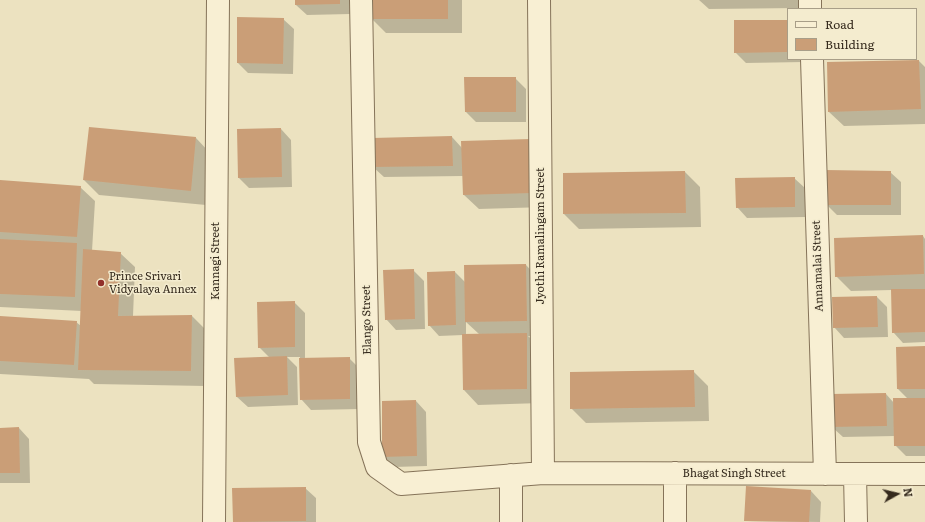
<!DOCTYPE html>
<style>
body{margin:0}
#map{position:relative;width:925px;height:522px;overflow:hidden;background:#ece2c0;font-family:Literata,serif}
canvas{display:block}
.legend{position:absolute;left:787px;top:8px;width:130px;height:52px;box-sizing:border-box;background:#f4eccf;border:1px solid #a89e88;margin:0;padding:5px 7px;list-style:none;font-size:12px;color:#352a1d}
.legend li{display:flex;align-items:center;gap:8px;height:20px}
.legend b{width:20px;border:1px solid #a89e88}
.north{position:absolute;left:877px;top:474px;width:40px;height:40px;-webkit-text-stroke:3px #f4eccf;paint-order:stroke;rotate:82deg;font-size:11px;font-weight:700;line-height:16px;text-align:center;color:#352a1d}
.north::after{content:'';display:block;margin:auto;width:14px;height:18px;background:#352a1d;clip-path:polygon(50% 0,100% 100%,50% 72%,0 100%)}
</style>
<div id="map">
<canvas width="925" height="522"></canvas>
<ul class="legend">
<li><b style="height:5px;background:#f8efd3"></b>Road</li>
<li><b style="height:11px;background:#ca9e77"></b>Building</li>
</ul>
<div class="north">N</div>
</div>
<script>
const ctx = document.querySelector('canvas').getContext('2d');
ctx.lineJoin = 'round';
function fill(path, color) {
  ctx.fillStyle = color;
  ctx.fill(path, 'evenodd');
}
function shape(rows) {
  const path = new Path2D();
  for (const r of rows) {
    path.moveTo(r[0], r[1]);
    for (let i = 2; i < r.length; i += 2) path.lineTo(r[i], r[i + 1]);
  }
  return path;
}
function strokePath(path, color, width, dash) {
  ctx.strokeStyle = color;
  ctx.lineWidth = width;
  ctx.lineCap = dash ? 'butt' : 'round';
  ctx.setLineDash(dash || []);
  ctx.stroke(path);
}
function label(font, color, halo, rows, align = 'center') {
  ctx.font = font + ' Literata,serif';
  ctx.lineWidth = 3;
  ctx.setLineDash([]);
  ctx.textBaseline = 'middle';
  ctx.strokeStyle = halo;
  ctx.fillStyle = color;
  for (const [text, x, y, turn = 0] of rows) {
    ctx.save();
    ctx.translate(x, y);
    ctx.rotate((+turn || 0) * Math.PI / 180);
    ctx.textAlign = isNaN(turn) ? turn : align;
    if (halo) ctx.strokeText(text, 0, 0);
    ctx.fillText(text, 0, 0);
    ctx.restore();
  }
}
fill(shape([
 [296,0,350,0,350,14,307,15,296,5],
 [371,0,462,0,462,33,386,33,371,18],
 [699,0,799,0,799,8,709,9],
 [283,19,294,29,293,74,248,73,238,63],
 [788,21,788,59,804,59,804,62,746,63,735,52],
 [919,61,925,67,925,124,844,126,829,112],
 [515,78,526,89,526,122,476,122,466,112],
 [281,129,291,140,292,187,249,188,239,178],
 [452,137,462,148,531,140,547,207,479,209,464,195,463,176,384,177,373,167],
 [196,138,210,153,206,205,99,195,84,180],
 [685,172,700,187,701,227,579,229,564,214,564,174],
 [890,172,901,182,901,215,837,215,827,205],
 [794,178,805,188,805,217,747,218,737,207],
 [0,181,80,187,95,201,92,251,120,253,135,267,133,316,192,316,206,330,205,386,94,384,89,379,0,374,0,317,76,322,81,326,82,311,0,307],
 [923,236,925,239,925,342,903,343,893,332,892,290,851,291,836,276],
 [526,265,540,280,541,336,528,336,541,348,542,403,478,405,464,390,463,335,439,336,429,325,455,272,466,283],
 [466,322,479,334,466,335],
 [413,270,424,281,425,329,396,330,386,319],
 [877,297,887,307,888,337,844,338,834,327],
 [294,302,305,313,305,359,349,358,360,369,360,409,311,410,301,399,300,357,287,357,297,367,298,405,248,407,237,397,235,359,269,357,259,347],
 [925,347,925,456,906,456,895,445,895,436,843,437,832,427,886,394,894,403,908,399,898,389],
 [693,371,708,386,709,421,586,423,571,408],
 [416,401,426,412,427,466,394,467,383,457],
 [19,428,29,439,30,483,0,483,0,429],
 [233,488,305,488,316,498,316,522,234,522],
 [811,491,821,502,820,522,745,521]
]), '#0003');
fill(shape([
 [295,0,340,0,340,4,295,5],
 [370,0,448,0,448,19,370,19],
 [237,17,284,18,283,64,237,63],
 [734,20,788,20,788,52,734,53],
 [919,60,921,109,828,112,827,62],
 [464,77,516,77,516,112,465,112],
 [89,127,196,137,191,191,83,180],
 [281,128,282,177,238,178,237,129],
 [452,136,453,166,372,167,372,138],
 [531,139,533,193,463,195,461,141],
 [825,170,891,171,891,205,826,205],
 [685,171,686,213,563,214,563,173],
 [795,177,795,207,736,208,735,178],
 [0,180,81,186,77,237,0,232],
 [923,235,924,274,835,277,834,238],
 [0,239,77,243,75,297,0,294],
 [83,249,121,252,118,316,192,315,191,371,78,370],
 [526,264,527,321,465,322,464,265],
 [414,269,415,319,385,320,383,270],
 [455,271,456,325,428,326,427,272],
 [891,289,925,289,925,332,892,333],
 [877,296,878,327,833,328,832,297],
 [295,301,295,347,258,348,257,302],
 [0,316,77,321,74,365,0,361],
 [527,333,527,389,463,390,462,334],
 [925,346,925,389,897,389,896,347],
 [287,356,288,395,236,397,234,358],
 [350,357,350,399,300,400,299,358],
 [694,370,695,407,570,409,570,372],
 [886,393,887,426,831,427,831,394],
 [893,398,925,398,925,446,894,446],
 [416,400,417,456,382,457,382,401],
 [19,427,20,473,0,473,0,428],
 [746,486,811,490,809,522,744,521],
 [306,487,306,521,233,522,232,488]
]), '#ca9e77');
const street = shape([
 [361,0,369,442,377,467,401,484,543,473,925,474],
 [539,0,543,473],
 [810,0,810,9],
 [812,59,825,474],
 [675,473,675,522],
 [855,474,856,522],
 [511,475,511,522],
 [214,522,218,0]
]);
strokePath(street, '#857359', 24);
strokePath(street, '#f8efd3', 22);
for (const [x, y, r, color] of [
 [101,283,4,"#92302a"]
]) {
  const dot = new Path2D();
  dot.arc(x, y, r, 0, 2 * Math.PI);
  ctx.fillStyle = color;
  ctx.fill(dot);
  strokePath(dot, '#f4eccf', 1.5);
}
label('11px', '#352a1d', '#f4eccf', [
 ["Jyothi Ramalingam Street",541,236,-90],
 ["Kannagi Street",216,261,-90],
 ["Annamalai Street",818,266,-92],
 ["Elango Street",367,320,-91],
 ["Bhagat Singh Street",734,474]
]);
label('11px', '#352a1d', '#f4eccf', [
 ["Prince Srivari",109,277],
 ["Vidyalaya Annex",109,290]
], 'left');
</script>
